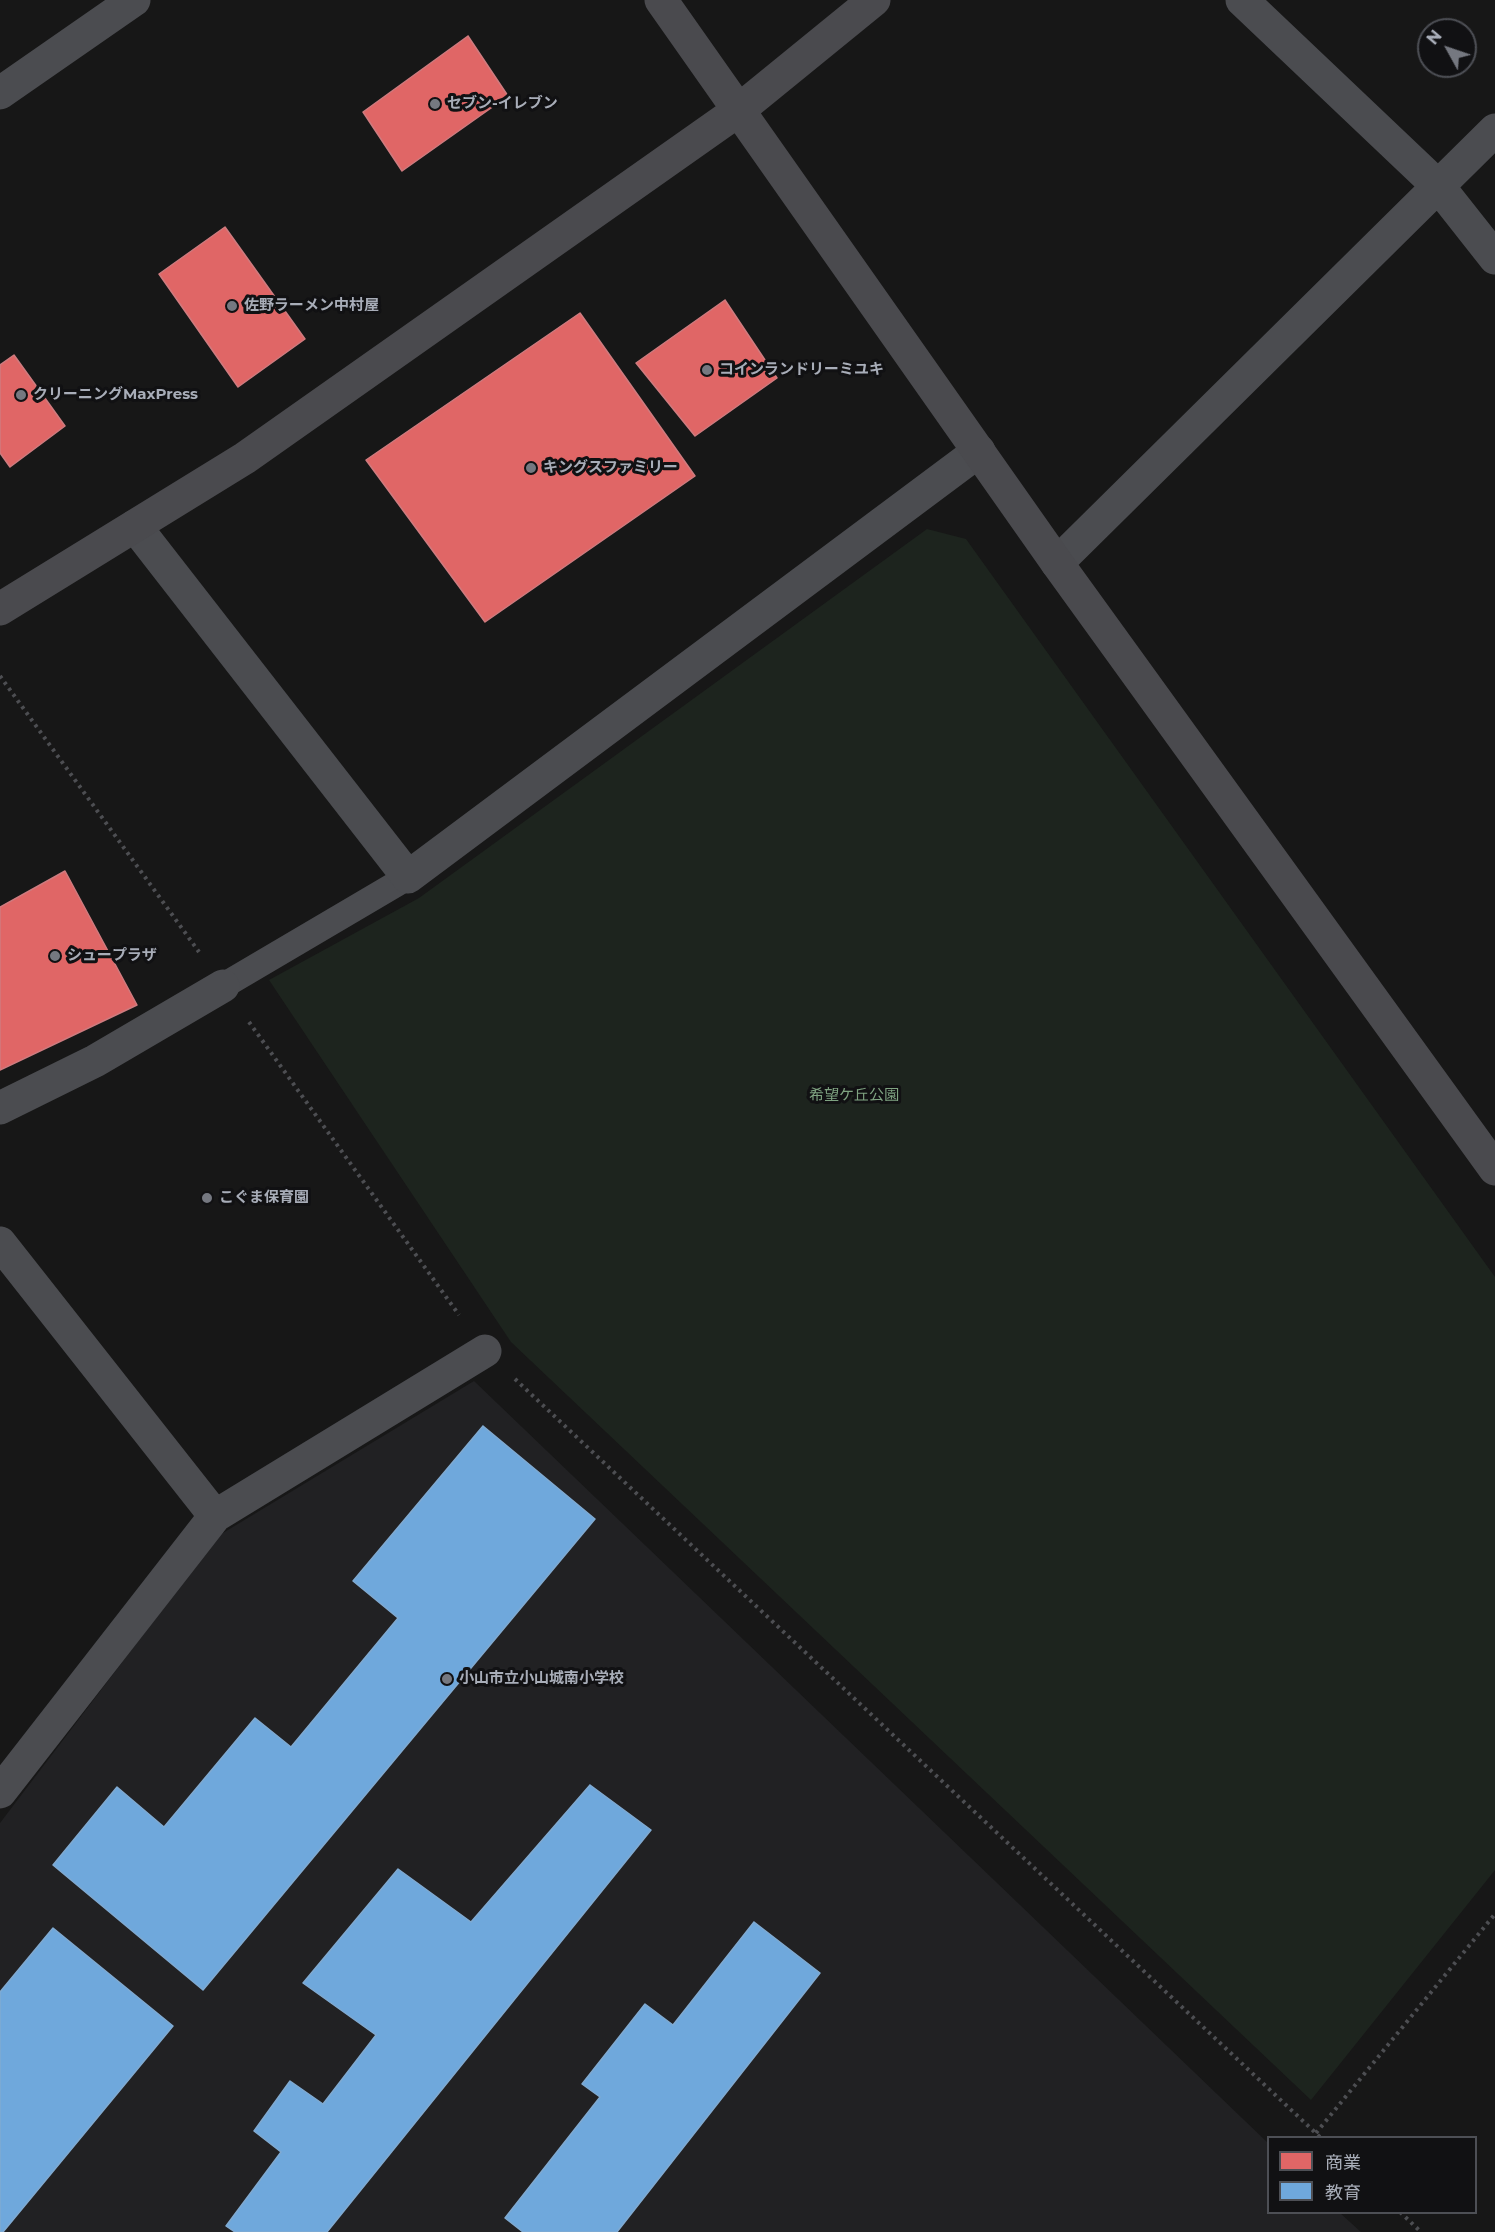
<!DOCTYPE html>
<meta charset="utf-8">
<style>
body{margin:0}
#map{position:relative;width:1495px;height:2232px;overflow:hidden;background:#171717;font-family:Montserrat,"Noto Sans JP",sans-serif}
canvas{display:block}
.legend{position:absolute;left:1267px;top:2136px;width:210px;height:78px;box-sizing:border-box;background:#111113;border:2px solid #4d4f55;margin:0;padding:8px 10px;list-style:none;font-size:18px;color:#a8adb8}
.legend li{display:flex;align-items:center;gap:12px;height:30px}
.legend b{width:30px;border:2px solid #4d4f55}
.north{position:absolute;left:1417px;top:18px;width:60px;height:60px;box-sizing:border-box;background:#111113;border:2px solid #4d4f55;border-radius:50%;rotate:310deg;font-size:16px;font-weight:700;line-height:24px;text-align:center;color:#a8adb8}
.north::after{content:'';display:block;margin:auto;width:21px;height:27px;background:#757880;clip-path:polygon(50% 0,100% 100%,50% 72%,0 100%)}
</style>
<div id="map">
<canvas width="1495" height="2232"></canvas>
<ul class="legend">
<li><b style="height:16px;background:#e06666"></b>商業</li>
<li><b style="height:16px;background:#6fa8dc"></b>教育</li>
</ul>
<div class="north">N</div>
</div>
<script>
const ctx = document.querySelector('canvas').getContext('2d');
ctx.lineJoin = 'round';
function fill(path, color) {
  ctx.fillStyle = color;
  ctx.fill(path, 'evenodd');
}
function shape(rows) {
  const path = new Path2D();
  for (const r of rows) {
    path.moveTo(r[0], r[1]);
    for (let i = 2; i < r.length; i += 2) path.lineTo(r[i], r[i + 1]);
  }
  return path;
}
function strokePath(path, color, width, dash) {
  ctx.strokeStyle = color;
  ctx.lineWidth = width;
  ctx.lineCap = dash ? 'butt' : 'round';
  ctx.setLineDash(dash || []);
  ctx.stroke(path);
}
function label(font, color, halo, rows, align = 'center') {
  ctx.font = font + ' Montserrat,"Noto Sans JP",sans-serif';
  ctx.lineWidth = 6;
  ctx.setLineDash([]);
  ctx.textBaseline = 'middle';
  ctx.strokeStyle = halo;
  ctx.fillStyle = color;
  for (const [text, x, y, turn = 0] of rows) {
    ctx.save();
    ctx.translate(x, y);
    ctx.rotate((+turn || 0) * Math.PI / 180);
    ctx.textAlign = isNaN(turn) ? turn : align;
    if (halo) ctx.strokeText(text, 0, 0);
    ctx.fillText(text, 0, 0);
    ctx.restore();
  }
}
fill(shape([
 [474,1381,1268,2143,1268,2212,1340,2213,1361,2232,0,2232,0,1823,218,1536]
]), '#212123');
fill(shape([
 [927,529,966,539,1495,1277,1495,1870,1311,2100,511,1342,269,980,419,898]
]), '#1d241e');
const shops = shape([
 [468,36,508,96,402,171,363,112,468,36],
 [225,227,305,339,238,387,159,274,225,227],
 [725,300,777,378,695,436,636,363,725,300],
 [580,313,695,476,485,622,366,460,580,313],
 [14,355,65,426,10,467,0,453,0,365,14,355],
 [65,871,137,1005,0,1070,0,907,65,871]
]);
fill(shops, '#e06666');
strokePath(shops, '#cf7b7f', 1.5);
const schools = shape([
 [483,1426,595,1519,203,1990,53,1865,117,1787,164,1827,255,1718,291,1747,398,1618,353,1581,483,1426],
 [590,1785,651,1830,327,2232,235,2232,226,2226,281,2152,254,2131,290,2081,323,2104,376,2035,303,1983,398,1869,471,1922,590,1785],
 [754,1922,820,1973,617,2232,523,2232,505,2218,600,2097,582,2084,645,2004,673,2025,754,1922],
 [53,1928,173,2026,3,2232,0,2232,0,1992,53,1928]
]);
fill(schools, '#6fa8dc');
strokePath(schools, '#80aad1', 1.5);
strokePath(shape([
 [0,676,199,952],
 [249,1022,459,1315],
 [515,1379,1321,2138],
 [1316,2133,1495,1914],
 [1400,2212,1421,2232]
]), '#4d4e52', 4, [3, 4.5]);
strokePath(shape([
 [223,986,408,877]
]), '#4b4c50', 26);
strokePath(shape([
 [1242,0,1439,187,1495,258],
 [0,93,134,0],
 [135,526,408,877,979,451],
 [1057,563,1495,130],
 [0,1108,95,1061,223,986],
 [0,1243,215,1516],
 [0,1792,215,1516,485,1351]
]), '#4b4c50', 33);
strokePath(shape([
 [661,0,1057,563,1495,1169],
 [0,609,245,458,739,110,874,0]
]), '#4a4a4e', 33);
for (const [x, y, r, color] of [
 [435,104,6,"#757880"],
 [232,306,6,"#757880"],
 [707,370,6,"#757880"],
 [21,395,6,"#757880"],
 [531,468,6,"#757880"],
 [55,956,6,"#757880"],
 [207,1198,6,"#757880"],
 [447,1679,6,"#757880"]
]) {
  const dot = new Path2D();
  dot.arc(x, y, r, 0, 2 * Math.PI);
  ctx.fillStyle = color;
  ctx.fill(dot);
  strokePath(dot, '#111113', 2);
}
label('bold 15px', '#a8adb8', '#111113', [
 ["セブン-イレブン",447,104],
 ["佐野ラーメン中村屋",244,306],
 ["コインランドリーミユキ",719,370],
 ["クリーニングMaxPress",33,395],
 ["キングスファミリー",543,468],
 ["シュープラザ",67,956],
 ["こぐま保育園",219,1198],
 ["小山市立小山城南小学校",459,1679]
], 'left');
label('15px', '#7fa381', '#111113', [
 ["希望ケ丘公園",854,1096]
]);
</script>
